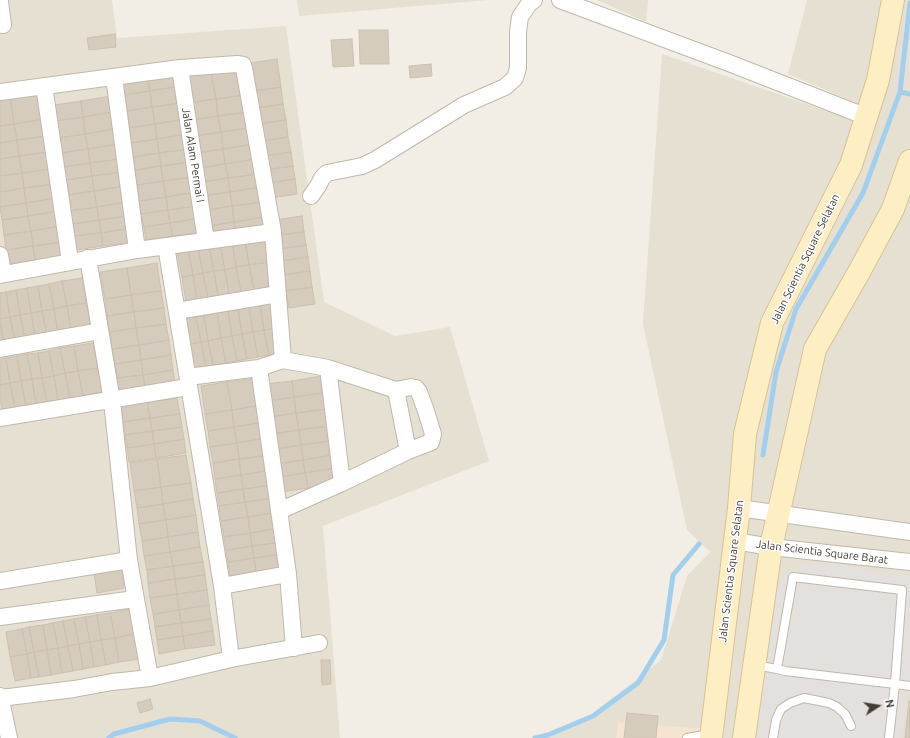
<!DOCTYPE html>
<style>
body{margin:0}
#map{position:relative;width:910px;height:738px;overflow:hidden;background:#f2eee5;font-family:Ubuntu,sans-serif}
canvas{display:block}
.north{position:absolute;left:858px;top:686px;width:40px;height:40px;-webkit-text-stroke:3px #fff;paint-order:stroke;rotate:78deg;font-size:11px;font-weight:700;line-height:16px;text-align:center;color:#443e34}
.north::after{content:'';display:block;margin:auto;width:14px;height:18px;background:#443e34;clip-path:polygon(50% 0,100% 100%,50% 72%,0 100%)}
</style>
<div id="map">
<canvas width="910" height="738"></canvas>
<div class="north">N</div>
</div>
<script>
const ctx = document.querySelector('canvas').getContext('2d');
ctx.lineJoin = 'round';
function fill(path, color) {
  ctx.fillStyle = color;
  ctx.fill(path, 'evenodd');
}
function shape(rows) {
  const path = new Path2D();
  for (const r of rows) {
    path.moveTo(r[0], r[1]);
    for (let i = 2; i < r.length; i += 2) path.lineTo(r[i], r[i + 1]);
  }
  return path;
}
function strokePath(path, color, width, dash) {
  ctx.strokeStyle = color;
  ctx.lineWidth = width;
  ctx.lineCap = dash ? 'butt' : 'round';
  ctx.setLineDash(dash || []);
  ctx.stroke(path);
}
function label(font, color, halo, rows, align = 'center') {
  ctx.font = font + ' Ubuntu,sans-serif';
  ctx.lineWidth = 3;
  ctx.setLineDash([]);
  ctx.textBaseline = 'middle';
  ctx.strokeStyle = halo;
  ctx.fillStyle = color;
  for (const [text, x, y, turn = 0] of rows) {
    ctx.save();
    ctx.translate(x, y);
    ctx.rotate((+turn || 0) * Math.PI / 180);
    ctx.textAlign = isNaN(turn) ? turn : align;
    if (halo) ctx.strokeText(text, 0, 0);
    ctx.fillText(text, 0, 0);
    ctx.restore();
  }
}
fill(shape([
 [0,0,112,0,117,38,286,26,324,302,395,336,450,327,489,461,323,526,340,738,0,738],
 [297,0,489,0,299,16],
 [597,0,648,0,646,22],
 [807,0,910,0,910,738,547,738,578,725,661,660,687,576,710,552,687,530,643,324,662,54,841,116,854,102,788,74]
]), '#e6e0d3');
fill(shape([
 [618,722,705,729,704,738,616,738]
]), '#f4e4d0');
fill(shape([
 [811,562,910,577,910,695,906,695,901,738,757,738,774,593,784,574]
]), '#e3e0dd');
strokePath(shape([
 [900,92,910,94],
 [763,455,776,372,796,309,863,193,900,92,910,3],
 [109,738,114,734,170,719,200,721,235,738],
 [535,738,548,735,593,716,638,683,664,640,673,575,699,544]
]), '#a2cfee', 5);
const building = shape([
 [359,30,388,30,389,64,360,64,359,30],
 [115,34,116,47,89,50,87,38,115,34],
 [352,39,354,66,333,67,331,40,352,39],
 [277,59,281,87,254,91,250,63,277,59],
 [431,64,432,76,410,78,409,66,431,64],
 [241,67,245,95,216,99,211,72,241,67],
 [177,70,180,86,150,91,147,74,177,70],
 [211,72,216,99,189,103,185,75,211,72],
 [147,74,150,91,124,95,121,78,147,74],
 [180,86,182,103,152,107,150,91,180,86],
 [281,87,283,104,257,108,254,91,281,87],
 [40,91,44,119,14,124,10,96,40,91],
 [150,91,152,107,126,111,124,95,150,91],
 [245,95,248,112,218,116,216,99,245,95],
 [10,96,14,124,0,126,0,97,10,96],
 [111,96,113,112,83,117,81,101,111,96],
 [216,99,218,116,192,120,189,103,216,99],
 [81,101,83,117,56,121,54,105,81,101],
 [182,103,185,119,155,124,152,107,182,103],
 [283,104,286,120,259,124,257,108,283,104],
 [152,107,155,124,128,128,126,111,152,107],
 [113,112,115,129,85,134,83,117,113,112],
 [248,112,250,128,221,132,218,116,248,112],
 [218,116,221,132,194,136,192,120,218,116],
 [83,117,85,134,59,138,56,121,83,117],
 [44,119,47,136,17,140,14,124,44,119],
 [185,119,187,134,157,139,155,124,185,119],
 [286,120,288,137,262,141,259,124,286,120],
 [14,124,17,140,0,143,0,126,14,124],
 [155,124,157,139,131,143,128,128,155,124],
 [250,128,253,144,223,149,221,132,250,128],
 [115,129,118,144,88,149,85,134,115,129],
 [221,132,223,149,197,153,194,136,221,132],
 [85,134,88,149,61,153,59,138,85,134],
 [187,134,189,149,159,153,157,139,187,134],
 [47,136,49,152,19,156,17,140,47,136],
 [288,137,291,152,264,156,262,141,288,137],
 [157,139,159,153,133,157,131,143,157,139],
 [17,140,19,156,0,159,0,143,17,140],
 [118,144,120,159,90,163,88,149,118,144],
 [253,144,255,159,225,164,223,149,253,144],
 [88,149,90,163,64,167,61,153,88,149],
 [189,149,191,162,161,166,159,153,189,149],
 [223,149,225,164,199,168,197,153,223,149],
 [49,152,52,169,22,173,19,156,49,152],
 [291,152,293,166,266,170,264,156,291,152],
 [159,153,161,166,135,170,133,157,159,153],
 [19,156,22,173,0,176,0,159,19,156],
 [120,159,122,172,92,176,90,163,120,159],
 [255,159,257,174,228,178,225,164,255,159],
 [191,162,193,177,163,181,161,166,191,162],
 [90,163,92,176,66,180,64,167,90,163],
 [225,164,228,178,201,182,199,168,225,164],
 [161,166,163,181,137,185,135,170,161,166],
 [293,166,295,179,268,183,266,170,293,166],
 [52,169,54,184,24,188,22,173,52,169],
 [122,172,124,186,94,191,92,176,122,172],
 [22,173,24,188,0,192,0,176,22,173],
 [257,174,260,187,230,192,228,178,257,174],
 [92,176,94,191,68,195,66,180,92,176],
 [193,177,196,192,166,197,163,181,193,177],
 [228,178,230,192,203,196,201,182,228,178],
 [295,179,297,194,271,198,268,183,295,179],
 [163,181,166,197,139,201,137,185,163,181],
 [54,184,56,198,26,203,24,188,54,184],
 [124,186,127,202,97,207,94,191,124,186],
 [260,187,262,202,232,206,230,192,260,187],
 [24,188,26,203,0,207,0,192,24,188],
 [94,191,97,207,70,211,68,195,94,191],
 [196,192,198,206,168,210,166,197,196,192],
 [230,192,232,206,205,210,203,196,230,192],
 [166,197,168,210,141,214,139,201,166,197],
 [56,198,58,211,28,216,26,203,56,198],
 [127,202,129,216,99,220,97,207,127,202],
 [262,202,264,217,234,222,232,206,262,202],
 [26,203,28,216,2,220,0,207,26,203],
 [198,206,200,218,170,223,168,210,198,206],
 [232,206,234,222,208,226,205,210,232,206],
 [97,207,99,220,72,224,70,211,97,207],
 [168,210,170,223,144,227,141,214,168,210],
 [58,211,61,226,31,231,28,216,58,211],
 [28,216,31,231,4,235,2,220,28,216],
 [129,216,131,228,101,233,99,220,129,216],
 [302,216,304,232,278,235,275,220,302,216],
 [264,217,266,231,236,235,234,222,264,217],
 [200,218,202,232,172,236,170,223,200,218],
 [99,220,101,233,74,236,72,224,99,220],
 [234,222,236,235,210,239,208,226,234,222],
 [170,223,172,236,146,240,144,227,170,223],
 [61,226,63,242,33,246,31,231,61,226],
 [131,228,133,242,103,246,101,233,131,228],
 [31,231,33,246,6,250,4,235,31,231],
 [304,232,306,245,280,249,278,235,304,232],
 [101,233,103,246,76,250,74,236,101,233],
 [265,237,269,262,249,265,245,240,265,237],
 [245,240,249,265,236,267,232,242,245,240],
 [63,242,65,255,35,260,33,246,63,242],
 [232,242,236,267,225,270,220,245,232,242],
 [220,245,225,270,214,271,209,246,220,245],
 [306,245,308,257,281,261,280,249,306,245],
 [33,246,35,260,8,264,6,250,33,246],
 [209,246,214,271,203,273,198,248,209,246],
 [198,248,203,273,193,275,188,250,198,248],
 [188,250,193,275,182,277,177,252,188,250],
 [308,257,310,271,284,275,281,261,308,257],
 [269,262,273,286,254,290,249,265,269,262],
 [157,263,161,291,131,295,127,268,157,263],
 [249,265,254,290,241,292,236,267,249,265],
 [236,267,241,292,229,294,225,270,236,267],
 [127,268,131,295,105,299,100,272,127,268],
 [225,270,229,294,218,296,214,271,225,270],
 [214,271,218,296,208,298,203,273,214,271],
 [310,271,312,287,286,291,284,275,310,271],
 [203,273,208,298,197,300,193,275,203,273],
 [193,275,197,300,186,302,182,277,193,275],
 [82,278,86,303,67,306,62,281,82,278],
 [62,281,67,306,54,309,49,284,62,281],
 [49,284,54,309,42,311,38,286,49,284],
 [38,286,42,311,31,313,27,288,38,286],
 [312,287,315,304,289,308,286,291,312,287],
 [27,288,31,313,20,315,16,290,27,288],
 [16,290,20,315,10,317,6,292,16,290],
 [161,291,164,308,134,312,131,295,161,291],
 [6,292,10,317,0,319,0,293,6,292],
 [131,295,134,312,107,316,105,299,131,295],
 [86,303,91,327,71,331,67,306,86,303],
 [271,303,276,328,264,330,260,305,271,303],
 [260,305,264,330,253,332,249,307,260,305],
 [67,306,71,331,58,333,54,309,67,306],
 [249,307,253,332,242,334,238,309,249,307],
 [164,308,166,324,136,328,134,312,164,308],
 [54,309,58,333,47,335,42,311,54,309],
 [238,309,242,334,232,336,228,311,238,309],
 [42,311,47,335,35,337,31,313,42,311],
 [228,311,232,336,221,338,217,313,228,311],
 [134,312,136,328,110,332,107,316,134,312],
 [31,313,35,337,25,339,20,315,31,313],
 [217,313,221,338,208,341,204,316,217,313],
 [20,315,25,339,15,341,10,317,20,315],
 [204,316,208,341,201,342,196,317,204,316],
 [10,317,15,341,4,343,0,319,10,317],
 [196,317,201,342,185,345,180,320,196,317],
 [0,322,4,343,0,344,0,322],
 [166,324,169,340,139,345,136,328,166,324],
 [136,328,139,345,112,349,110,332,136,328],
 [276,328,280,353,269,355,264,330,276,328],
 [264,330,269,355,258,357,253,332,264,330],
 [253,332,258,357,247,359,242,334,253,332],
 [242,334,247,359,237,361,232,336,242,334],
 [232,336,237,361,226,363,221,338,232,336],
 [221,338,226,363,213,365,208,341,221,338],
 [169,340,171,355,141,360,139,345,169,340],
 [208,341,213,365,206,367,201,342,208,341],
 [201,342,206,367,189,369,185,345,201,342],
 [93,343,98,368,78,371,74,346,93,343],
 [139,345,141,360,115,364,112,349,139,345],
 [74,346,78,371,65,373,60,348,74,346],
 [60,348,65,373,54,376,49,351,60,348],
 [49,351,54,376,42,378,38,353,49,351],
 [38,353,42,378,32,379,27,354,38,353],
 [27,354,32,379,21,381,17,356,27,354],
 [171,355,173,370,143,375,141,360,171,355],
 [17,356,21,381,10,383,6,358,17,356],
 [6,358,10,383,0,385,0,359,6,358],
 [141,360,143,375,117,378,115,364,141,360],
 [98,368,102,392,83,396,78,371,98,368],
 [173,370,175,383,145,388,143,375,173,370],
 [78,371,83,396,70,398,65,373,78,371],
 [65,373,70,398,58,400,54,376,65,373],
 [143,375,145,388,119,392,117,378,143,375],
 [54,376,58,400,47,402,42,378,54,376],
 [321,376,324,393,294,397,292,381,321,376],
 [42,378,47,402,36,404,32,379,42,378],
 [257,378,262,405,232,410,227,382,257,378],
 [32,379,36,404,26,406,21,381,32,379],
 [21,381,26,406,15,408,10,383,21,381],
 [292,381,294,397,268,401,265,384,292,381],
 [227,382,232,410,205,414,201,386,227,382],
 [10,383,15,408,2,410,0,399,0,385,10,383],
 [324,393,326,409,296,413,294,397,324,393],
 [294,397,296,413,270,417,268,401,294,397],
 [177,398,180,414,150,418,147,402,177,398],
 [147,402,150,418,123,422,121,406,147,402],
 [262,405,264,422,234,427,232,410,262,405],
 [326,409,329,426,299,430,296,413,326,409],
 [232,410,234,427,208,431,205,414,232,410],
 [296,413,299,430,273,434,270,417,296,413],
 [180,414,182,427,152,431,150,418,180,414],
 [150,418,152,431,125,435,123,422,150,418],
 [264,422,266,438,237,443,234,427,264,422],
 [329,426,331,441,301,445,299,430,329,426],
 [182,427,184,439,154,444,152,431,182,427],
 [234,427,237,443,210,447,208,431,234,427],
 [299,430,301,445,275,449,273,434,299,430],
 [152,431,154,444,127,448,125,435,152,431],
 [266,438,269,455,239,459,237,443,266,438],
 [184,439,186,453,156,458,154,444,184,439],
 [331,441,333,455,303,460,301,445,331,441],
 [237,443,239,459,213,463,210,447,237,443],
 [154,444,156,458,129,462,127,448,154,444],
 [301,445,303,460,277,464,275,449,301,445],
 [186,455,191,483,161,487,157,459,186,455],
 [269,455,271,470,241,475,239,459,269,455],
 [333,455,335,468,305,473,303,460,333,455],
 [157,459,161,487,134,491,130,463,157,459],
 [239,459,241,475,215,479,213,463,239,459],
 [303,460,305,473,279,477,277,464,303,460],
 [335,468,338,483,308,488,305,473,335,468],
 [271,470,273,485,243,489,241,475,271,470],
 [305,473,308,488,281,492,279,477,305,473],
 [241,475,243,489,217,493,215,479,241,475],
 [191,483,193,499,163,504,161,487,191,483],
 [273,485,275,498,245,502,243,489,273,485],
 [161,487,163,504,137,508,134,491,161,487],
 [243,489,245,502,219,506,217,493,243,489],
 [275,498,278,512,248,517,245,502,275,498],
 [193,499,196,515,166,520,163,504,193,499],
 [245,502,248,517,221,521,219,506,245,502],
 [163,504,166,520,139,524,137,508,163,504],
 [278,512,280,528,250,533,248,517,278,512],
 [196,515,198,532,168,537,166,520,196,515],
 [248,517,250,533,224,537,221,521,248,517],
 [166,520,168,537,142,541,139,524,166,520],
 [280,528,282,542,252,546,250,533,280,528],
 [198,532,200,547,170,552,168,537,198,532],
 [250,533,252,546,226,550,224,537,250,533],
 [168,537,170,552,144,556,142,541,168,537],
 [282,542,284,554,254,558,252,546,282,542],
 [252,546,254,558,228,562,226,550,252,546],
 [200,547,203,562,173,566,170,552,200,547],
 [170,552,173,566,147,570,144,556,170,552],
 [284,554,286,568,256,572,254,558,284,554],
 [254,558,256,572,230,576,228,562,254,558],
 [203,562,205,575,175,579,173,566,203,562],
 [173,566,175,579,148,583,147,570,173,566],
 [121,568,124,588,97,593,94,573,121,568],
 [205,575,207,590,177,594,175,579,205,575],
 [175,579,177,594,150,598,148,583,175,579],
 [207,590,209,605,179,610,177,594,207,590],
 [177,594,179,610,153,614,150,598,177,594],
 [209,605,211,619,181,623,179,610,209,605],
 [130,609,134,634,115,638,110,613,130,609],
 [179,610,181,623,155,627,153,614,179,610],
 [110,613,115,638,101,640,97,615,110,613],
 [97,615,101,640,90,642,85,617,97,615],
 [85,617,90,642,79,644,74,619,85,617],
 [74,619,79,644,68,646,63,621,74,619],
 [211,619,213,631,183,636,181,623,211,619],
 [63,621,68,646,58,648,53,623,63,621],
 [53,623,58,648,47,650,43,625,53,623],
 [181,623,183,636,157,640,155,627,181,623],
 [43,625,47,650,34,652,29,627,43,625],
 [29,627,34,652,27,654,22,629,29,627],
 [22,629,27,654,10,657,6,632,22,629],
 [213,631,215,645,185,649,183,636,213,631],
 [134,634,139,659,119,662,115,638,134,634],
 [183,636,185,649,159,654,157,640,183,636],
 [115,638,119,662,106,665,101,640,115,638],
 [101,640,106,665,94,667,90,642,101,640],
 [90,642,94,667,83,669,79,644,90,642],
 [79,644,83,669,73,671,68,646,79,644],
 [68,646,73,671,62,673,58,648,68,646],
 [58,648,62,673,51,675,47,650,58,648],
 [47,650,51,675,39,677,34,652,47,650],
 [34,652,39,677,31,678,27,654,34,652],
 [27,654,31,678,15,681,10,657,27,654],
 [321,660,330,660,331,684,322,685,321,660],
 [150,699,153,709,140,713,137,703,150,699],
 [909,701,910,738,905,738,909,701],
 [627,713,658,716,656,738,624,738,627,713]
]);
fill(building, '#d6ccbd');
strokePath(building, '#cec1ae', 1);
const lane = shape([
 [755,665,777,669],
 [687,738,710,734],
 [773,738,776,720,781,709,790,703,804,698,829,703,837,707,845,714,851,726],
 [889,738,895,684,902,590,793,577,777,669,785,671,895,684,910,686]
]);
const street = shape([
 [560,0,729,63,867,117],
 [0,2,3,25],
 [180,68,206,241],
 [114,77,137,250],
 [44,86,70,261],
 [0,92,180,68,237,64,243,65,244,68,273,232,283,360,328,368,396,390,411,387,416,388,419,392,426,411,433,434,431,442,408,451,342,483,279,511],
 [311,196,318,186,322,178,327,173,362,166,375,160,464,105,505,87,515,78,518,68,518,32,520,17,529,4,534,0],
 [166,246,222,586,231,659],
 [0,255,3,274],
 [88,258,112,401,129,560,150,678],
 [0,275,137,250,273,232],
 [177,311,278,294],
 [0,349,100,331],
 [259,368,288,574,294,648],
 [328,368,342,483],
 [188,377,259,368,283,360],
 [396,390,408,451],
 [0,418,188,387],
 [739,508,910,532],
 [735,541,771,547,910,562],
 [0,581,129,560],
 [222,586,288,574],
 [0,617,135,599],
 [0,696,9,738],
 [0,698,74,689,112,682,150,678,231,659,319,643]
]);
const secondary = shape([
 [711,738,739,508,745,434,772,323,851,165,878,80,893,0],
 [744,738,771,547,815,349,859,272,893,209,910,161]
]);
strokePath(lane, '#c0b8aa', 10);
strokePath(street, '#c0b8aa', 18);
strokePath(secondary, '#d4c397', 24);
strokePath(lane, '#fff', 8);
strokePath(street, '#fff', 16);
strokePath(secondary, '#fdefc3', 22);
label('11px', '#443e34', '#fff', [
 ["Jalan Alam Permai I",193,155,81],
 ["Jalan Scientia Square Selatan",805,259,-64],
 ["Jalan Scientia Square Barat",822,552,7],
 ["Jalan Scientia Square Selatan",731,571,-83]
]);
</script>
